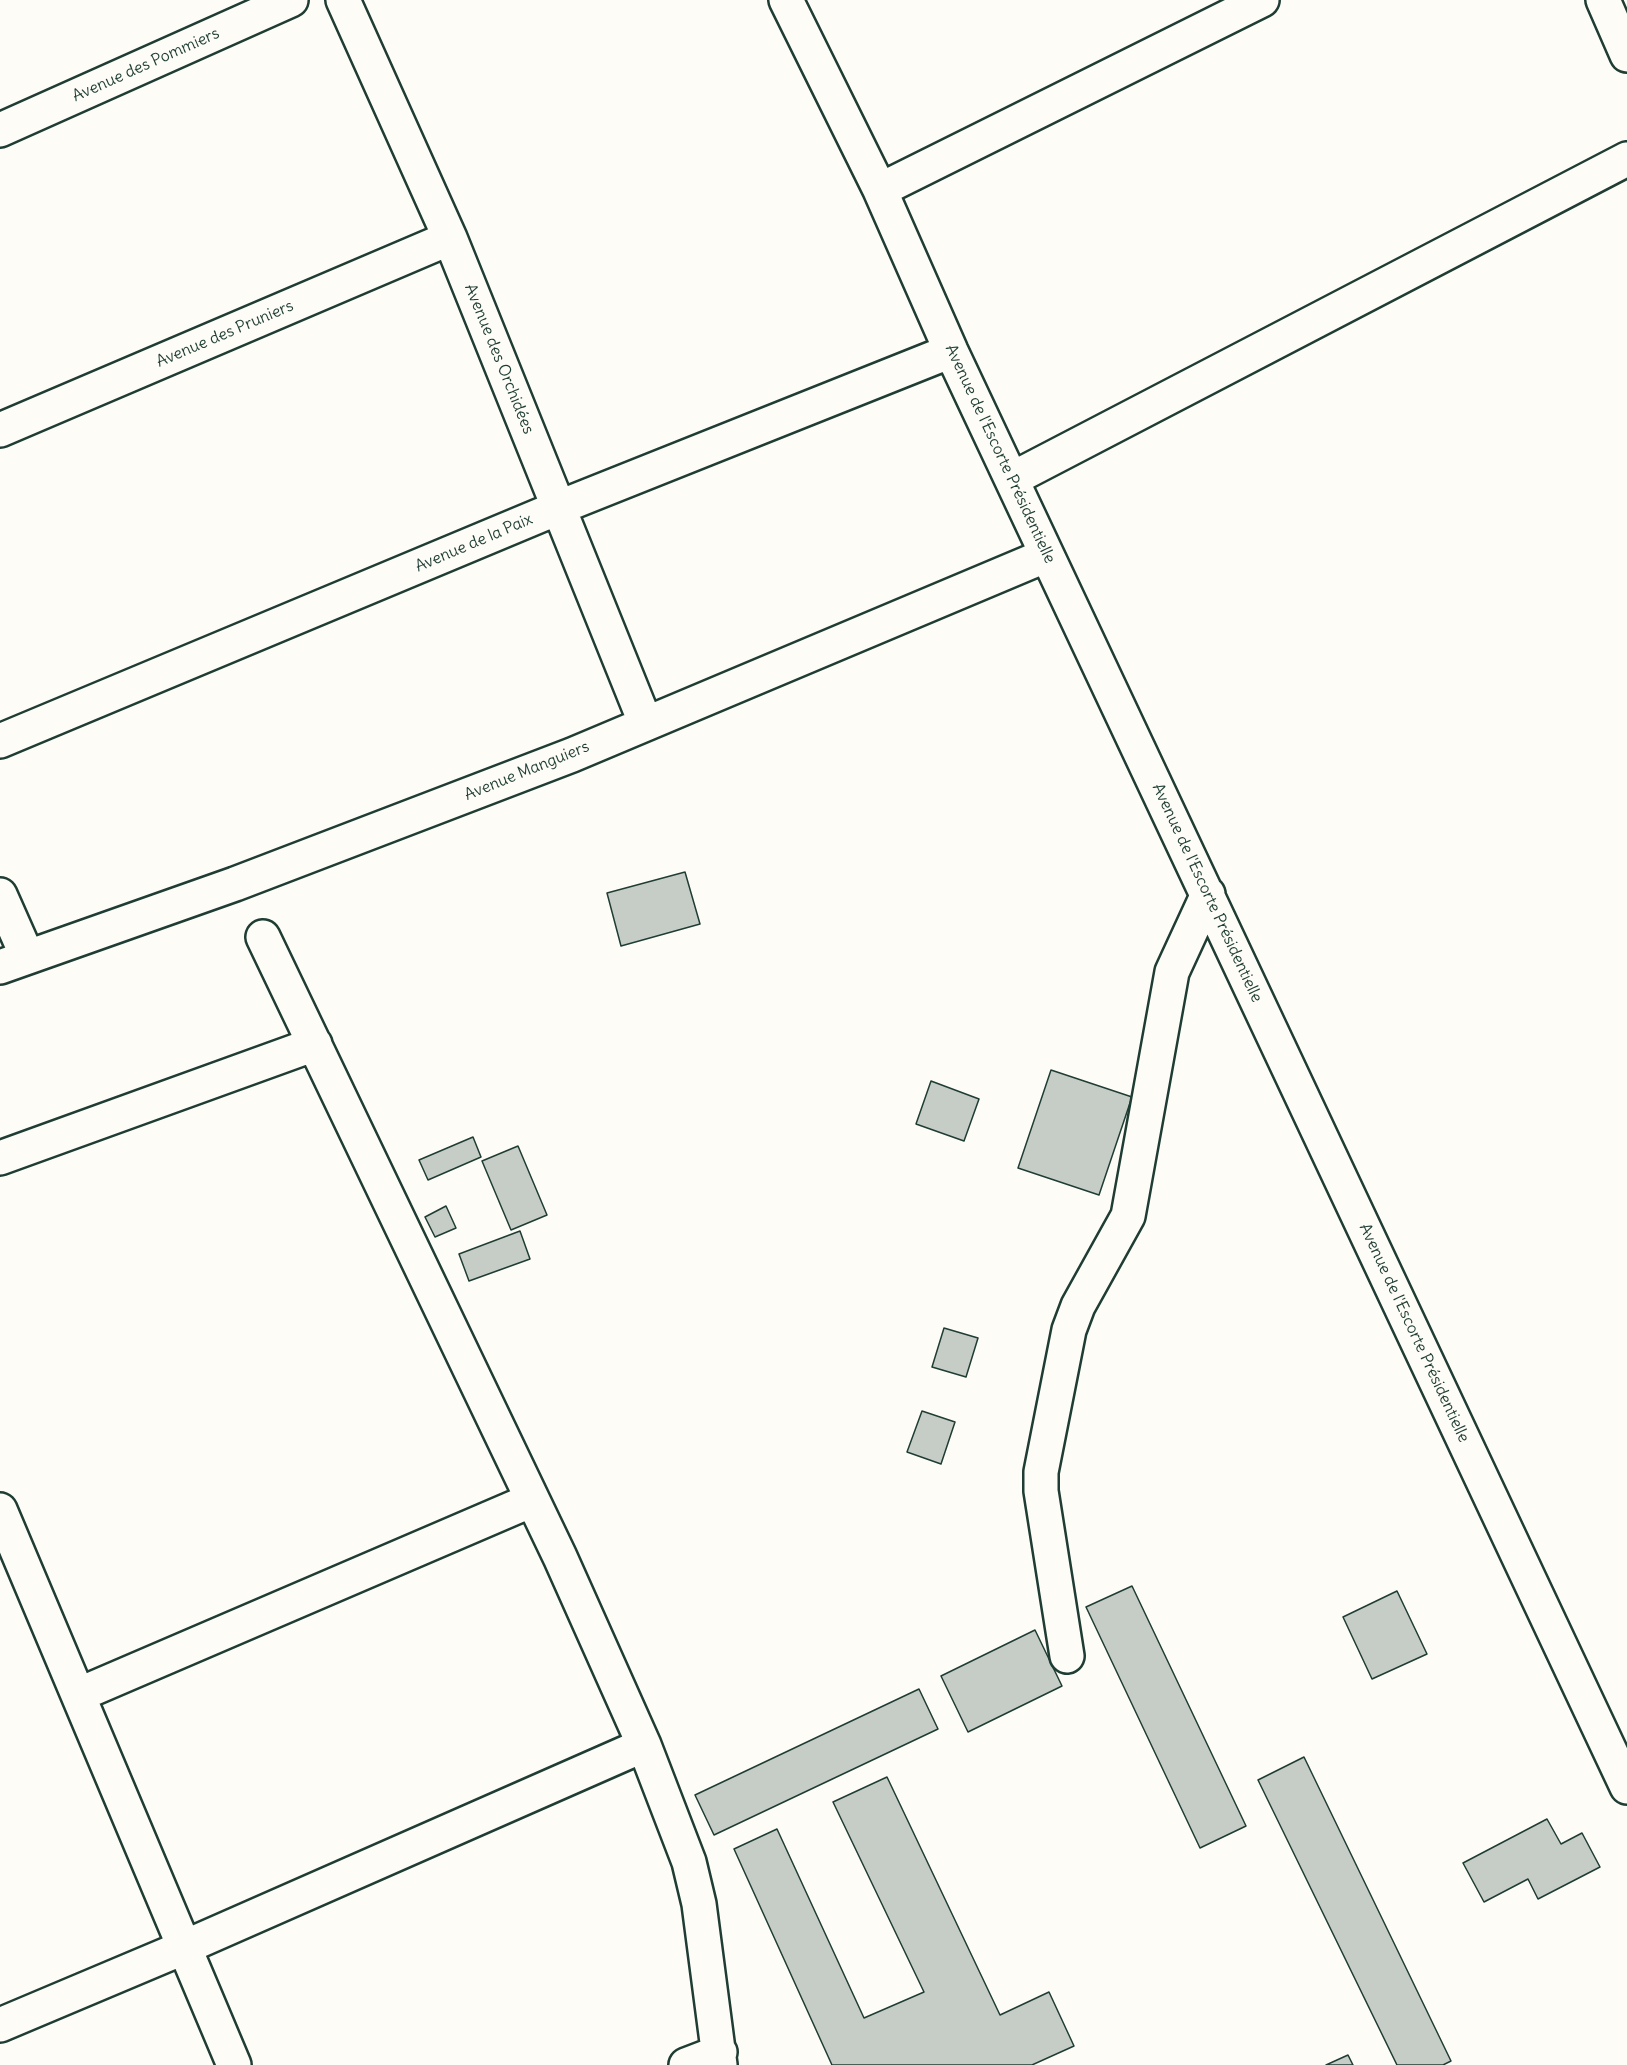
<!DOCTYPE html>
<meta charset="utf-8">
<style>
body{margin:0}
canvas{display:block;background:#fdfcf7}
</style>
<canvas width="1627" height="2065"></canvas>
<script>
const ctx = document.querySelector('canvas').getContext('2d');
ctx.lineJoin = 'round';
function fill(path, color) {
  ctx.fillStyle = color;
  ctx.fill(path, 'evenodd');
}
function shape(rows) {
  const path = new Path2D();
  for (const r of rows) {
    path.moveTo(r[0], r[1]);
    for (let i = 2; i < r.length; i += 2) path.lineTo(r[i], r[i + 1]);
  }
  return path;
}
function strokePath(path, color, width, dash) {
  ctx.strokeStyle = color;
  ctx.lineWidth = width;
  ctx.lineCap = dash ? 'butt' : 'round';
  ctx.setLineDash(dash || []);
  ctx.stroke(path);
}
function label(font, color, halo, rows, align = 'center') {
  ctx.font = font + ' Delius,sans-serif';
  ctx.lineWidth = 4.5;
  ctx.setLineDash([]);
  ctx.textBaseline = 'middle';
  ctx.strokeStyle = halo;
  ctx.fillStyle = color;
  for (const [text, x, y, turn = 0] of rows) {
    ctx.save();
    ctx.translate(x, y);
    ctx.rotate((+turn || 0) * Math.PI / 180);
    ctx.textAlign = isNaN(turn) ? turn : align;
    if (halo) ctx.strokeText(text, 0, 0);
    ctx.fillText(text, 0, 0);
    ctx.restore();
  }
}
const building = shape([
 [685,872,700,924,621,946,607,893,685,872],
 [1051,1070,1132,1097,1099,1195,1018,1168,1051,1070],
 [931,1081,979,1099,964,1141,916,1124,931,1081],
 [473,1137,481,1157,428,1180,419,1160,473,1137],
 [518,1146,547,1215,511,1230,482,1161,518,1146],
 [446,1206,456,1228,435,1237,425,1217,446,1206],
 [520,1231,530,1259,469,1281,459,1254,520,1231],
 [944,1328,978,1338,966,1377,932,1367,944,1328],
 [922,1411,955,1422,941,1464,907,1452,922,1411],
 [1132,1586,1246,1826,1200,1848,1086,1607,1132,1586],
 [1397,1591,1427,1654,1372,1679,1343,1617,1397,1591],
 [1035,1630,1062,1686,968,1732,941,1676,1035,1630],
 [919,1689,938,1729,714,1835,695,1795,919,1689],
 [1304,1757,1451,2061,1443,2065,1397,2065,1258,1780,1304,1757],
 [887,1777,1000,2015,1049,1992,1074,2046,1032,2065,832,2065,734,1849,777,1829,864,2018,924,1992,833,1802,887,1777],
 [1547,1819,1561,1844,1582,1833,1600,1867,1538,1899,1528,1879,1484,1902,1463,1863,1547,1819],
 [1348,2055,1353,2065,1326,2065,1348,2055]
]);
fill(building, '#c6cdc7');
strokePath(building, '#1f3d34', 1.5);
const minor = shape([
 [343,0,450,238,645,722],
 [786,0,880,190,951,351,1627,1787],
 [1603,0,1627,55],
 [0,130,291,0],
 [880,190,1262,0],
 [0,430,450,238],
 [1012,479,1627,159],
 [0,741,560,507,951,351],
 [0,895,27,956],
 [263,937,560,1557,644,1745,689,1862,699,1904,720,2065],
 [0,967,235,884,572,755,1047,555],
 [0,1158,315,1044],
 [0,1510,234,2065],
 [1067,1656,1041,1491,1041,1472,1069,1330,1078,1306,1128,1216,1172,972,1208,894],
 [78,1695,532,1500],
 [0,2025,185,1947,644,1745],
 [686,2065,720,2052]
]);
strokePath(minor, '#1f3d34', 38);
strokePath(minor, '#fdfcf7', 33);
label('16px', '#1f3d34', '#fdfcf7', [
 ["Avenue des Pommiers",146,65,-24],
 ["Avenue des Pruniers",225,334,-23],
 ["Avenue des Orchidées",499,359,68],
 ["Avenue de l'Escorte Présidentielle",1000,454,65],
 ["Avenue de la Paix",474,543,-23],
 ["Avenue Manguiers",527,771,-22],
 ["Avenue de l'Escorte Présidentielle",1207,893,65],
 ["Avenue de l'Escorte Présidentielle",1414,1333,65]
]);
</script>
